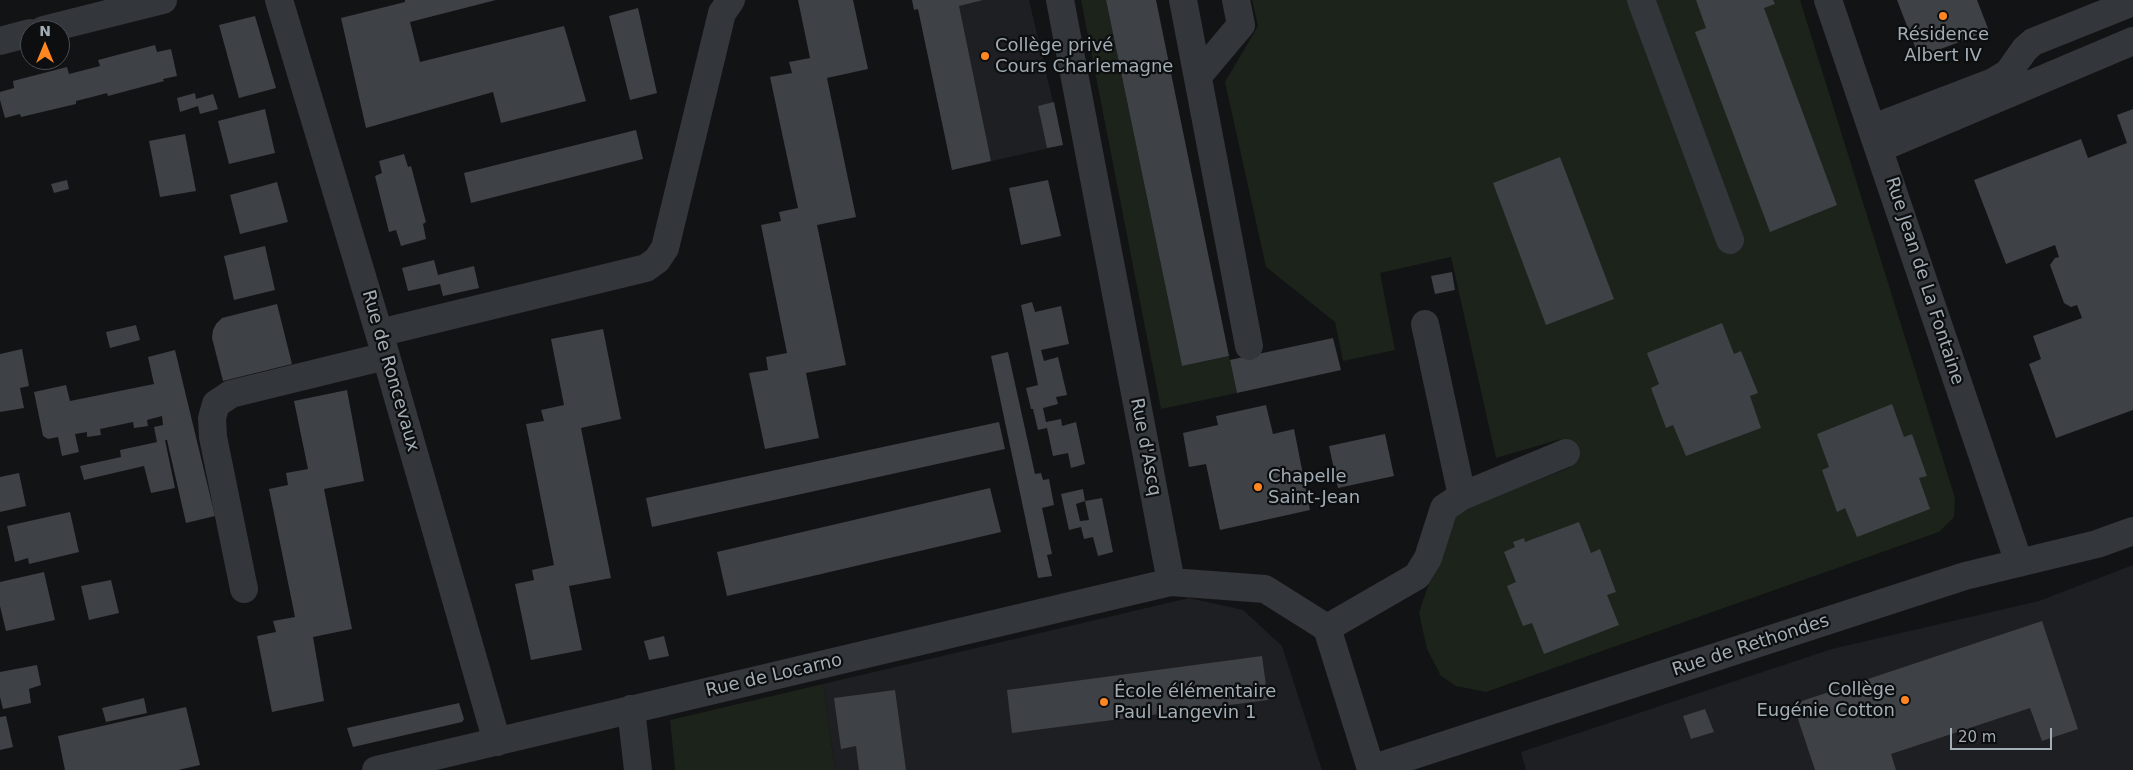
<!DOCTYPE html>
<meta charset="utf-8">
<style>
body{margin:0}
#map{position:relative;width:2133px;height:770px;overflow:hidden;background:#121314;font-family:"DejaVu Sans",sans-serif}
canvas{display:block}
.north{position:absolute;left:20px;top:20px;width:50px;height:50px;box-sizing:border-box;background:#0d0e0f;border:1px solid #494e52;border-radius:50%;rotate:0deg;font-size:14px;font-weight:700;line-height:20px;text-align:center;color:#a2adb6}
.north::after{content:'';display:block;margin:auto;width:18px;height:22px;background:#ff8620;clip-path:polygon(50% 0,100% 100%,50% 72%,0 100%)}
.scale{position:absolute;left:1950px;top:728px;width:102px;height:22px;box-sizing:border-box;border:2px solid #a2adb6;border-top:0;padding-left:6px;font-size:15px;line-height:18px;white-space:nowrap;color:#a2adb6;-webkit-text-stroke:4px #0d0e0f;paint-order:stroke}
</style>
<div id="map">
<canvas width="2133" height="770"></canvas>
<div class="north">N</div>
<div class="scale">20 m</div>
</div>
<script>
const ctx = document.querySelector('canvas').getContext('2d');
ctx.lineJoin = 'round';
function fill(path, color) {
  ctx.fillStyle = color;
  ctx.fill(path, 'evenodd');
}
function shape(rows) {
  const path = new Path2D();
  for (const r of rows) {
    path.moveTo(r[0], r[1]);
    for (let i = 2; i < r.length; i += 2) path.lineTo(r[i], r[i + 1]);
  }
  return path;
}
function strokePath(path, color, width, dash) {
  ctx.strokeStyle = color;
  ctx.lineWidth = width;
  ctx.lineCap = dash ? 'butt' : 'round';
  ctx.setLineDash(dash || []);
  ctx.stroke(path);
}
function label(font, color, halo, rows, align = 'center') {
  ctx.font = font + ' "DejaVu Sans",sans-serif';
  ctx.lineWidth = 4.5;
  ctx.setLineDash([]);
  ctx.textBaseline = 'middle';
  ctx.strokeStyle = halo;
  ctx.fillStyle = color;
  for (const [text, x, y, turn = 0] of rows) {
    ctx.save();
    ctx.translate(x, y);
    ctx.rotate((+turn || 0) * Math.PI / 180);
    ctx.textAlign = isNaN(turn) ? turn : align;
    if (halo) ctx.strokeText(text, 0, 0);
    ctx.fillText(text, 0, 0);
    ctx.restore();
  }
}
fill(shape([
 [912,0,1029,0,1063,145,952,170,918,9],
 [2133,565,2133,770,1526,770,1521,752,1832,649,2039,601],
 [1189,598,1243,610,1282,646,1322,770,835,770,823,684]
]), '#1e1f22');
fill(shape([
 [1081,0,1106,0,1182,366,1229,356,1237,393,1161,409],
 [1252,0,1800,0,1955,498,1954,517,1939,532,1486,692,1456,686,1441,676,1427,649,1419,613,1452,514,1571,467,1561,439,1496,458,1451,257,1380,273,1395,350,1343,361,1335,322,1266,267,1225,82,1258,26],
 [823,684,835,770,675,770,670,720]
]), '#1b231a');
fill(shape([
 [405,0,496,0,410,22,420,62,564,26,586,101,501,123,493,92,366,128,341,18,405,2],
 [798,0,853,0,868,69,827,78,856,217,817,225,846,365,806,373,819,438,765,449,749,373,768,370,766,357,787,353,761,225,781,221,779,212,798,208,770,77,792,73,789,62,810,58],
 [912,0,983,0,959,6,991,161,952,170,918,9,914,10],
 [1106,0,1156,0,1229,356,1182,366],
 [1696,0,1773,0,1775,4,1764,8,1837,205,1770,232,1695,32,1706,28],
 [1897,0,1977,0,1989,31,1919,57],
 [638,8,657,93,630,100,609,16],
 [255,16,276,88,239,98,219,25],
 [155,45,157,52,171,49,177,76,163,79,164,81,108,96,107,93,92,97,76,101,76,104,21,117,20,114,5,118,0,100,0,92,14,88,13,81,67,67,69,74,100,66,98,60],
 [195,93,196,99,213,94,218,109,200,114,198,106,180,112,177,98],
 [1054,102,1063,145,1047,148,1038,106],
 [265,109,275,153,229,164,218,121],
 [2133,109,2133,410,2056,438,2029,364,2041,359,2033,336,2082,318,2077,305,2071,307,2064,303,2050,265,2055,258,2059,257,2055,245,2006,264,1974,180,2081,139,2088,158,2127,143,2117,115],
 [636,130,643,159,471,203,464,173],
 [185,134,196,191,160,197,149,141],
 [404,154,408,167,411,166,419,196,426,222,423,224,426,239,401,246,396,230,389,232,375,176,382,173,379,161],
 [1560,157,1614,299,1546,325,1493,183],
 [67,180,69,189,54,193,51,184],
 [1048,180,1061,236,1021,245,1009,188],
 [277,182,288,222,240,234,230,195],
 [265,246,275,290,234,300,224,256],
 [434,260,438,275,474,266,479,288,443,296,440,284,408,291,402,268],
 [1452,272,1455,290,1435,294,1431,276],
 [1032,302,1035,312,1061,306,1069,344,1041,350,1044,361,1058,357,1067,395,1056,397,1058,404,1043,408,1046,422,1061,419,1062,426,1076,422,1085,464,1071,468,1068,453,1053,456,1047,428,1038,430,1033,409,1031,409,1026,388,1038,385,1021,305],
 [277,304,292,364,223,381,212,338,213,330,216,324,222,318],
 [1722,323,1734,354,1741,351,1758,393,1750,396,1761,428,1686,456,1673,425,1666,428,1651,388,1659,384,1647,353],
 [136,325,140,340,110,348,106,332],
 [603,329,621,419,581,428,611,578,569,586,582,650,531,660,515,584,534,580,532,570,554,565,526,424,544,421,541,410,564,405,551,339],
 [1333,338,1341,370,1237,393,1230,360],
 [22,349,29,386,20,388,24,408,0,412,0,354],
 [175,350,215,516,186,523,167,440,165,440,175,488,151,493,144,466,84,480,80,466,121,457,120,450,157,442,154,427,163,425,162,416,147,420,148,426,134,428,133,422,100,429,101,435,87,437,87,432,75,434,79,452,62,456,58,437,48,439,43,436,34,392,66,385,70,401,154,384,148,357],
 [1008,352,1035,474,1041,473,1043,480,1049,479,1054,505,1042,508,1052,554,1047,555,1052,576,1038,578,991,356],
 [347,390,364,481,324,489,352,629,313,637,324,701,272,712,257,636,276,632,273,621,295,617,269,489,288,485,286,473,308,469,294,401],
 [1892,404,1904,437,1912,434,1927,476,1919,478,1930,509,1857,537,1845,508,1837,512,1822,470,1829,467,1817,434],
 [1266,405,1273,434,1294,429,1310,510,1220,530,1206,464,1189,467,1183,433,1218,425,1216,416],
 [999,422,1005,449,652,527,646,498],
 [1385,434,1394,476,1338,488,1329,446],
 [19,473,26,506,0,512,0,477],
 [990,488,1001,532,727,596,717,552],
 [1083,489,1085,501,1076,504,1080,521,1089,520,1085,501,1102,498,1113,552,1098,556,1093,537,1084,539,1081,527,1069,530,1061,494],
 [70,512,79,552,29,564,28,558,15,562,7,526],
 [1579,522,1591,553,1600,549,1616,592,1607,595,1619,625,1544,654,1532,623,1523,626,1507,586,1516,582,1504,552,1515,547,1513,542,1524,538,1525,542],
 [44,572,55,620,6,631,0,606,0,582],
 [111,580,119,613,89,620,81,586],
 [2042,621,2078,729,2042,741,2030,708,1891,754,1896,770,1815,770,1793,704],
 [664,636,669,656,649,660,644,641],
 [1262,656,1268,700,1012,733,1007,690],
 [37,665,41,685,29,689,31,703,3,709,0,697,0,672],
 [895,690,906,770,859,770,856,746,841,749,834,698],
 [144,698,147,713,106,722,102,708],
 [459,703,464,719,462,722,353,747,347,728],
 [186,707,200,765,178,770,65,770,58,736],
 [1705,709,1714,732,1691,739,1683,716],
 [6,716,13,747,0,750,0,717]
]), '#3e4145');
strokePath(shape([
 [279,0,386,356,497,742],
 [1060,0,1171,582],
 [1183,0,1249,346],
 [1641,0,1730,240],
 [1828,0,2019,563],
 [43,30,163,0],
 [0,41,30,33],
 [1198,76,1241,25,1236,0],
 [1873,128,1993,82,2008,73,2025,49,2033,42,2133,2],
 [1880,148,2133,41],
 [1425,324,1462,496],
 [379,333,646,268,657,260,665,248,722,13,731,0],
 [244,589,213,437,212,418,216,404,231,394,386,356],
 [1327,628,1417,576,1428,558,1444,508,1462,496,1566,453],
 [631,709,638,770],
 [1371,769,1965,576,2097,544,2133,531],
 [376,770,1171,582,1265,589,1327,628,1371,769]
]), '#33363a', 28);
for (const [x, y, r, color] of [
 [1943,16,5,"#ff8620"],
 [985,56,5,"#ff8620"],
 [1258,487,5,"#ff8620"],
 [1905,700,5,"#ff8620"],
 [1104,702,5,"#ff8620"]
]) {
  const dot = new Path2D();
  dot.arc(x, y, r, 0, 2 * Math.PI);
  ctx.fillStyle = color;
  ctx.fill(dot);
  strokePath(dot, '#0d0e0f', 2);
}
label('18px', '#a2adb6', '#0d0e0f', [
 ["Résidence",1943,35,"center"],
 ["Albert IV",1943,56,"center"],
 ["Collège privé",995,46],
 ["Cours Charlemagne",995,67],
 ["Chapelle",1268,477],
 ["Saint-Jean",1268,498],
 ["Collège",1895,690,"right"],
 ["Eugénie Cotton",1895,711,"right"],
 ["École élémentaire",1114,692],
 ["Paul Langevin 1",1114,713]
], 'left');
label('18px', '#a2adb6', '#0d0e0f', [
 ["Rue Jean de La Fontaine",1924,281,72],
 ["Rue de Roncevaux",390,371,74],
 ["Rue d'Ascq",1145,447,79],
 ["Rue de Rethondes",1751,646,-18],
 ["Rue de Locarno",774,676,-13]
]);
</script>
